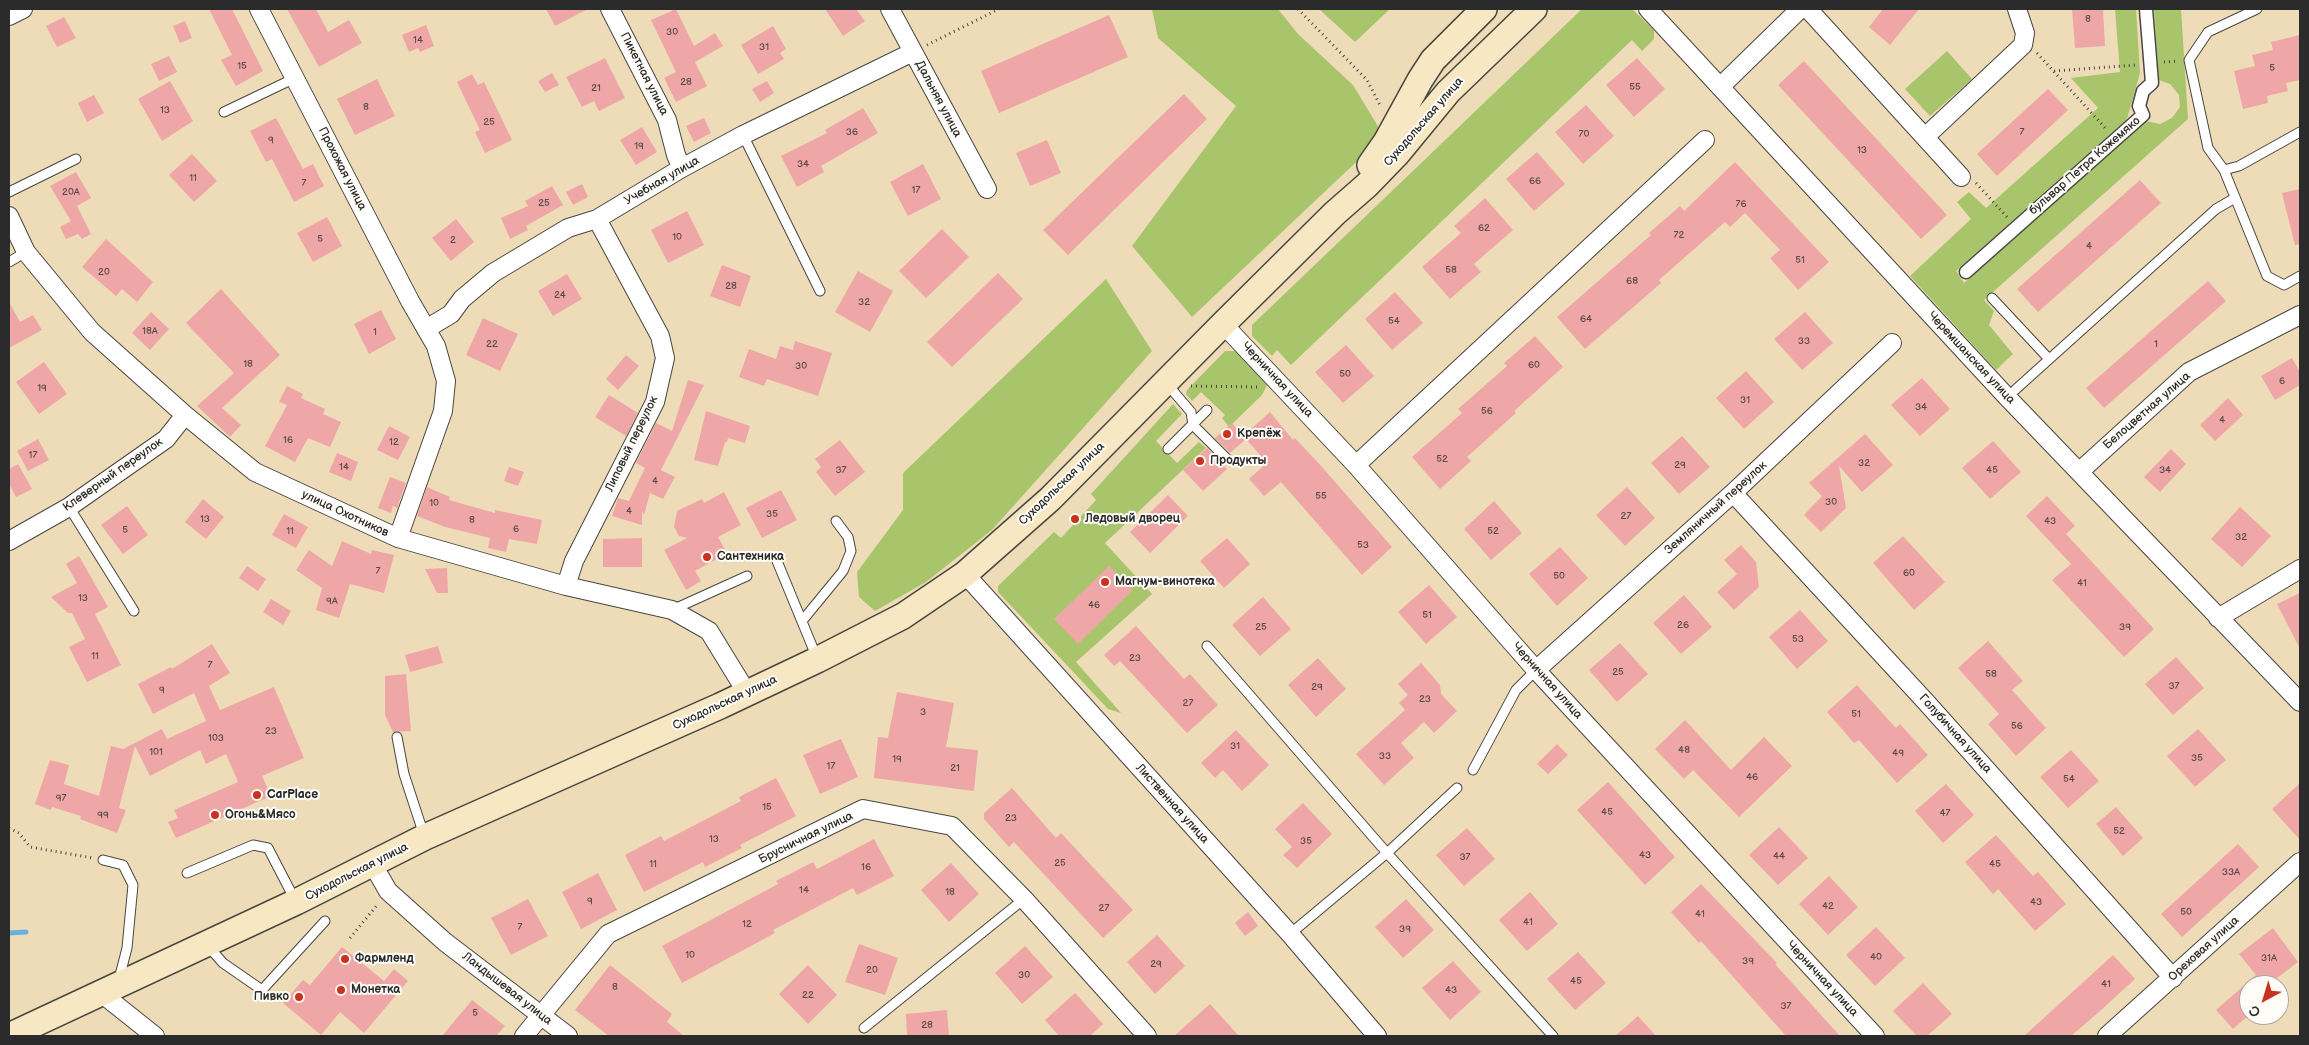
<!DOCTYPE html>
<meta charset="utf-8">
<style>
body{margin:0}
#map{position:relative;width:2309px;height:1045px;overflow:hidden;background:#eedcb9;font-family:"Balsamiq Sans",sans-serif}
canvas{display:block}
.frame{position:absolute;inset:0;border:10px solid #2b2b2b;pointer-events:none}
.north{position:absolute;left:2239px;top:975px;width:50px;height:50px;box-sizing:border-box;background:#fdfcf7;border:1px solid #a9a8a5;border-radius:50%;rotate:219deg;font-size:14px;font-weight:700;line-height:20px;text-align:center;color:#2b2b2b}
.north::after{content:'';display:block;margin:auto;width:18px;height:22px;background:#c8321e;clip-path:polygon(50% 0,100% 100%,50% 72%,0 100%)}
</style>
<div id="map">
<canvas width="2309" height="1045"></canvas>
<div class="frame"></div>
<div class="north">С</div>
</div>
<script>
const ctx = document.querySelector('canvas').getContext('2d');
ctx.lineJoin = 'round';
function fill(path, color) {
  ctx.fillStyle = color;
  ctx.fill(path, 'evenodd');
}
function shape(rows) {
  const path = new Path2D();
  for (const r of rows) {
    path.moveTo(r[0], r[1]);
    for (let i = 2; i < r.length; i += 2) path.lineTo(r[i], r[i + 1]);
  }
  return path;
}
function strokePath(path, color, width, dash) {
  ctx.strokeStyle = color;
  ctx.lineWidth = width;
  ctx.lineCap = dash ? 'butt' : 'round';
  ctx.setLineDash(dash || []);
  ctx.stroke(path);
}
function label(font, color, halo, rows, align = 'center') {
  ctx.font = font + ' "Balsamiq Sans",sans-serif';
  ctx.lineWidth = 4;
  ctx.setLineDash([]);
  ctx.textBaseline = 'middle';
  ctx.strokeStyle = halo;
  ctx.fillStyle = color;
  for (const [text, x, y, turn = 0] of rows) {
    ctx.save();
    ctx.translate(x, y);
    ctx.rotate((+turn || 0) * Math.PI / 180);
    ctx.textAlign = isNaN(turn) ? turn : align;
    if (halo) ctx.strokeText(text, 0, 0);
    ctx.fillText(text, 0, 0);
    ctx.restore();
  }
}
fill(shape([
 [1152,9,1278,9,1298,34,1353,85,1379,128,1370,149,1192,317,1132,246,1236,106,1158,38],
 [1319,9,1390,9,1355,42],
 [1582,9,1632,9,1654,30,1654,39,1642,51,1632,40,1291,365,1277,350,1272,356,1252,336,1252,325],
 [2115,9,2136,9,2140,73,2127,119,1956,271,1964,283,2146,121,2160,124,2172,118,2180,107,2179,95,2170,84,2159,80,2154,9,2181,9,2188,119,1984,300,1994,311,1989,325,2013,354,1996,370,1910,276,1971,219,1957,202,1969,192,1986,208,2098,108,2071,78,2120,72],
 [1947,51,1972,79,1930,116,1905,89],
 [1106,279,1152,351,992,530,926,582,875,611,859,597,857,572,903,510,903,473],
 [1225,351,1235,351,1268,383,1262,395,1229,427,1222,418,1225,415,1201,392,1192,401,1186,394,1187,390],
 [1173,404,1182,414,1156,441,1177,463,1199,442,1206,448,1105,543,1152,594,1076,662,1121,713,1108,709,998,592,998,586,1054,532,1061,538,1096,500,1091,494]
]), '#a8c56c');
strokePath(shape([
 [9,933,26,932]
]), '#67b1df', 5);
fill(shape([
 [209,9,232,9,263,71,236,86,221,60,232,55],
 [287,9,316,9,328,32,349,20,362,43,319,67],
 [546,9,588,9,555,26],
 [676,9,694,46,715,33,723,46,695,62,707,86,676,102,664,78,676,72,651,20],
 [825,9,856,9,865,21,843,36],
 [1883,9,1919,9,1890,45,1869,27],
 [2072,9,2103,9,2105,46,2075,48],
 [1109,15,1128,57,999,113,981,71],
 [64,17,76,38,57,47,46,26],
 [185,21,192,38,180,43,173,26],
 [426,25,434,46,420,52,418,48,409,52,402,35],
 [773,26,786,49,780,53,784,59,758,74,741,45],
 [2300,35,2300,80,2286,83,2288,91,2267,96,2268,103,2243,109,2234,71,2255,66,2252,55,2273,50,2271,42],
 [169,56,177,72,159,81,151,64],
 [605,58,625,98,599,111,594,101,582,107,566,77],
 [1637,58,1665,89,1634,117,1606,85],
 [1804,61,1947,215,1921,239,1778,85],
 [552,73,559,85,545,92,538,81],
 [472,74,478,85,484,82,512,140,485,153,475,132,480,130,457,82],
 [377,79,395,116,355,135,337,99],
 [170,81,193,121,162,141,138,99],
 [767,81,774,93,760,102,752,89],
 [2048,89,2068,110,1997,176,1977,154],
 [1184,94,1207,119,1068,255,1043,230],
 [94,95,104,113,87,122,78,103],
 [1586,105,1614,136,1583,164,1555,132],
 [863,108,878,133,821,166,824,172,797,187,781,156,827,133,825,130],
 [276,118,303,169,313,164,324,186,294,202,272,159,266,162,250,131],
 [704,118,711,133,694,142,686,126],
 [642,127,657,152,636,165,620,140],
 [1047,140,1061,173,1030,186,1016,153],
 [1537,152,1565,184,1534,211,1506,179],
 [192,154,217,181,194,202,169,175],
 [1735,162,1829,262,1798,290,1770,258,1780,250,1745,213,1730,227,1725,222,1659,280,1661,283,1585,349,1557,317,1651,235,1649,233,1680,206,1684,211],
 [923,164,941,199,908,216,890,182],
 [76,172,91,198,77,206,91,234,82,239,78,234,66,239,60,227,71,221,50,186],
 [2140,180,2161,203,2038,312,2017,289],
 [582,184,588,197,573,205,566,192],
 [552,186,563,205,526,226,528,230,510,239,501,218,528,206,525,201],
 [2300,189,2300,244,2295,245,2282,193],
 [1485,198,1513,230,1474,264,1481,272,1450,299,1422,267,1461,233,1454,226],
 [687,211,704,245,668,263,651,230],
 [327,217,342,246,313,262,297,233],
 [456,219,474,242,451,261,432,238],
 [942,229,969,257,926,298,899,271],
 [106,239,153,282,137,302,122,289,116,296,82,267],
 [722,265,751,276,740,307,710,296],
 [858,271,893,291,870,332,835,312],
 [998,273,1023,299,952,367,927,342],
 [567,274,582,299,553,316,538,291],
 [2208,281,2226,301,2104,408,2086,388],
 [221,289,280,355,222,408,241,425,230,437,197,406,234,373,186,323],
 [1395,292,1423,323,1392,350,1365,319],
 [9,302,20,322,33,315,42,330,9,348],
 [381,310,396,339,369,354,354,324],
 [151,312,169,329,150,350,132,333],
 [1805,312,1833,343,1802,370,1774,339],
 [483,318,518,334,500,371,466,355],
 [1535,336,1563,367,1514,411,1516,413,1467,457,1471,461,1440,489,1412,457,1462,413,1458,409,1507,366,1504,363],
 [795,341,832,353,818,396,767,379,764,386,739,377,749,349,776,359,780,346,793,350],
 [1346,345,1374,376,1343,403,1315,372],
 [626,355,639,366,618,390,606,379],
 [2292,358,2300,372,2300,385,2275,400,2261,376],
 [44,362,67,394,39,414,16,382],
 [1746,371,1774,402,1744,429,1716,398],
 [1922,378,1950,409,1920,436,1891,405],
 [688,380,704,385,661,470,675,477,663,499,650,493,644,515,642,511,642,525,612,516,618,498,629,501,645,468,636,463,656,423,672,431],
 [287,386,303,394,301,398,325,409,323,414,341,422,330,447,308,438,295,462,265,446,287,405,279,402],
 [609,395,638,413,626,436,595,417],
 [2228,398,2243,415,2215,441,2200,425],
 [706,411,750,426,745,443,728,438,727,442,725,442,718,466,694,460],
 [1270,412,1293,440,1295,438,1322,467,1392,547,1362,575,1281,482,1264,496,1249,479,1267,463,1246,439,1230,453,1215,438,1232,423,1243,436],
 [389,426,410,437,398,460,377,450],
 [1865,434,1893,465,1862,492,1839,466,1846,508,1821,532,1804,515,1822,496,1809,483],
 [1682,436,1710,467,1679,494,1651,463],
 [38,439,49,460,28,471,17,451],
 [840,440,865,472,835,496,816,472,821,467,815,459],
 [1993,441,2021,472,1990,499,1962,468],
 [1207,448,1227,469,1203,491,1183,470],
 [2171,449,2186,464,2160,492,2144,477],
 [337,453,358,462,351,481,329,472],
 [18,464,32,489,16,497,9,484,9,469],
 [509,467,524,472,518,486,504,481],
 [390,477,406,483,397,508,393,506,391,513,378,508],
 [427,487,450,497,449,500,495,513,495,510,542,520,537,544,509,539,506,552,488,548,490,538,445,527,417,516],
 [1627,487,1655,518,1625,546,1596,515],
 [781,490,797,520,762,538,746,508],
 [724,492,741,525,718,537,727,553,695,571,701,581,686,590,664,550,687,538,679,536,674,527,677,511,702,499,704,503],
 [1168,495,1188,516,1150,553,1130,532],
 [2047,496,2075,526,2066,534,2154,629,2124,657,2052,580,2071,564,2026,516],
 [203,499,224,517,206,539,185,522],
 [1494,501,1522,533,1491,560,1464,529],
 [127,506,148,535,123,554,101,525],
 [2240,507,2271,536,2242,567,2211,539],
 [284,514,308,527,296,548,272,535],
 [1903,536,1945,582,1914,610,1873,563],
 [642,538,642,567,603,567,603,539],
 [1227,538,1250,564,1224,588,1200,561],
 [342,541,371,554,372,550,394,555,384,593,350,584,339,618,316,610,322,588,296,570,309,550,332,566],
 [1741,545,1756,562,1759,587,1734,610,1717,592,1737,574,1724,560],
 [1560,547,1588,578,1557,606,1529,574],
 [79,556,108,607,95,614,121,665,87,682,69,647,85,639,72,613,68,613,51,597,77,583,66,564],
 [247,566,266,579,258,591,239,578],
 [1109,566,1133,590,1078,644,1054,619],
 [447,568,448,593,437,593,425,569],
 [1429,585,1457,617,1426,644,1398,612],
 [2300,593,2300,649,2277,604],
 [1684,595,1712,627,1681,654,1653,623],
 [1263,597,1291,629,1260,656,1232,625],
 [271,599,291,611,283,625,263,612],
 [1800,610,1828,641,1797,669,1769,637],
 [1136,626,1184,679,1190,674,1218,705,1187,733,1120,661,1114,666,1104,655],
 [1988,641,2023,681,2012,690,2046,728,2016,756,1988,724,1999,714,1958,668],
 [1620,643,1648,674,1617,702,1589,670],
 [212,644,230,673,209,686,220,710,274,687,304,758,262,776,271,796,176,838,168,822,178,818,174,810,238,782,226,754,206,764,200,750,150,776,135,746,119,808,126,810,117,833,80,819,81,816,52,807,51,810,35,804,50,760,69,765,64,784,99,796,111,746,123,749,162,729,167,739,206,721,194,693,153,714,138,684,171,667,172,669],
 [438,646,443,663,410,672,405,655],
 [2176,657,2204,688,2173,715,2145,684],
 [1318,658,1346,689,1316,717,1288,685],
 [1421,663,1440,685,1441,694,1457,711,1434,733,1424,722,1401,743,1414,758,1384,785,1356,754,1405,710,1399,703,1408,695,1398,684],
 [406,674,411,731,393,732,385,715,385,676],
 [1857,685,1896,728,1900,724,1928,755,1897,783,1859,740,1854,743,1827,712],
 [897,692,954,703,946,747,978,750,974,791,874,778,878,737,888,738],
 [1685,720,1731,770,1764,737,1792,766,1739,817,1693,770,1684,779,1655,749],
 [2198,729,2226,760,2195,787,2167,756],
 [1236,730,1269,765,1242,791,1223,770,1215,778,1201,763],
 [841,739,858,777,820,794,803,755],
 [1557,744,1568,755,1548,774,1537,764],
 [2071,750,2099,781,2068,808,2040,777],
 [776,778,796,816,740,845,742,848,705,867,703,862,644,892,625,855,661,836,664,841,741,801,739,797],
 [1608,782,1675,857,1645,885,1577,810],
 [2300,783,2300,840,2272,809],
 [1946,784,1974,815,1943,843,1915,811],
 [1012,788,1056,838,1061,833,1133,910,1103,938,1014,842,1009,847,984,819,984,813],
 [1303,803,1332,834,1297,868,1283,855,1292,847,1275,829],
 [2116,807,2143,838,2123,856,2096,824],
 [1779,827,1808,858,1778,885,1749,855],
 [1467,828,1495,859,1464,886,1436,855],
 [1996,835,2033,876,2038,872,2066,904,2035,931,1998,889,1993,894,1965,862],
 [874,839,894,876,857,895,853,888,773,930,775,933,682,983,662,946,778,884,776,881,813,862,817,869],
 [2238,844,2259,867,2182,937,2161,914],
 [951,863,979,894,949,922,921,890],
 [598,873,617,910,581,929,562,892],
 [1829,876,1858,907,1828,935,1799,904],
 [1701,884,1777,963,1775,964,1840,1036,1786,1036,1701,941,1699,943,1671,912],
 [1530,892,1558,924,1527,951,1499,920],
 [528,899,548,936,511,955,491,918],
 [1406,899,1434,930,1403,958,1375,927],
 [1248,912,1258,926,1245,936,1235,923],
 [1876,927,1905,958,1875,986,1846,955],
 [2273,928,2298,962,2268,985,2249,985,2249,1015,2233,1029,2216,1010,2256,975,2239,954],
 [1157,935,1185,966,1155,994,1127,962],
 [859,944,898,958,885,995,845,982],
 [1025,946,1053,977,1022,1004,995,973],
 [342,947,384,981,394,969,408,981,364,1033,340,1012,321,1035,283,1003,303,980,310,985],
 [1578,952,1606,983,1575,1010,1547,979],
 [2113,955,2135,979,2099,1012,2071,1036,2024,1036],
 [1453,961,1481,992,1450,1020,1422,988],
 [610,965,672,1014,667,1022,684,1036,609,1036,575,1010],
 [808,965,837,995,808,1024,779,994],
 [1923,983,1952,1014,1927,1036,1917,1036,1893,1011],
 [1075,993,1103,1024,1090,1036,1059,1036,1045,1020],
 [472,1000,505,1026,496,1036,442,1036],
 [1210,1004,1239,1036,1174,1036],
 [947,1010,949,1036,907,1036,906,1014],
 [1638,1016,1656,1036,1615,1036]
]), '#eea7a6');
const service = shape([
 [2257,9,2208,32,2189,60,2208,148,2224,170,2267,276,2284,285,2300,276],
 [224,112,295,78],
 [743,135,820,291],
 [2224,170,2239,166,2300,132],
 [9,192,76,159],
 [9,262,26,252],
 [1992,298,2049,359],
 [1167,384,1191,412,1193,425,1227,459],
 [2015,390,2216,209,2235,198],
 [1168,449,1207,410],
 [69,507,134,611],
 [777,561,817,658],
 [672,610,747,576],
 [802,621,843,571,851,551,848,537,836,521],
 [1207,646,1387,853,1553,1036],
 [397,737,404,774,424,835],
 [1473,770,1516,690,1536,670],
 [103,860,123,865,133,885,127,948,119,979],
 [187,873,253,845,268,848,295,900],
 [1290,934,1387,853,1457,788],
 [207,945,223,963,262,990,325,921],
 [864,1028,1024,899]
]);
const pedestrian = shape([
 [1966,272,2143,115,2139,106,2143,91,2152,83,2146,9]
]);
const minor = shape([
 [259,9,410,301,436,346,446,381,443,411,398,538],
 [610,9,667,120,676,155,682,168],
 [890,9,987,189],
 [1648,9,2006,396,2300,702],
 [1808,9,1961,177],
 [9,16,23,9],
 [1720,87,1800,9],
 [1925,137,2023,45,2025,33,2017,9],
 [9,216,26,252,92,332,185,415,255,472,398,538,566,586,672,610,709,631,747,693],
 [1223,324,1356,465,1536,670,1875,1036],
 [426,329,451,314,462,299,493,273,568,228,597,219,682,168,743,135,913,52],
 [1356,465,1705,140],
 [2079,472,2189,372,2300,315],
 [1733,493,1926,702,2173,978],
 [9,541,69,507,166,439,185,415],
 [965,574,1290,934,1377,1036],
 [566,586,574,561,655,402,665,358,660,336,597,219],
 [2218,618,2300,569],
 [1536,670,1733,493,1892,343],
 [372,863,388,891,445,942,568,1036],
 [101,993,155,1036],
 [524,1036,608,934,863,809,952,826,1024,899,1147,1036],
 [2107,1036,2300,862]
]);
const secondary = shape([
 [1370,165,1386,142,1420,80,1433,60,1484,9],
 [9,1036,296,902,425,837,720,706,817,660,903,616,965,574,1050,499,1223,324,1335,213,1367,185,1397,154,1448,92,1534,9]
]);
strokePath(service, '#484640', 11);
strokePath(pedestrian, '#484640', 15);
strokePath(minor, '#484640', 20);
strokePath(secondary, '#484640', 28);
strokePath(shape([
 [1298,9,1367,80,1381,107],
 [927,45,999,9],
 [2037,53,2107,130],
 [2164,62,2178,61],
 [2054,71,2136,65],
 [1976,183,2007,217],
 [1191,386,1258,387],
 [9,828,19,833,30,847,93,858],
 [350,938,378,904]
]), '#484640', 3, [1, 4]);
strokePath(service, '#fff', 9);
strokePath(pedestrian, '#fff', 12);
strokePath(minor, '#fff', 18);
strokePath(secondary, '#f7e8c3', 25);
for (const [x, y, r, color] of [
 [1227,434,5,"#c8321e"],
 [1200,461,5,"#c8321e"],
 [1075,519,5,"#c8321e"],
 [707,557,5,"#c8321e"],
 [1105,582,5,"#c8321e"],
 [257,795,5,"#c8321e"],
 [215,815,5,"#c8321e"],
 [345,959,5,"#c8321e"],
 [341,990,5,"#c8321e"],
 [299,997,5,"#c8321e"]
]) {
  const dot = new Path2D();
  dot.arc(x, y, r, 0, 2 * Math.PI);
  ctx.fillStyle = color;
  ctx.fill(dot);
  strokePath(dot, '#fdfcf7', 2);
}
label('10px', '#5c4a4a', null, [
 ["8",2088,19],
 ["30",672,32],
 ["14",418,40],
 ["31",764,47],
 ["15",242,66],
 ["5",2272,68],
 ["28",686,82],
 ["55",1635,87],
 ["21",596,88],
 ["8",366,107],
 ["13",165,110],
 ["25",489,122],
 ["36",852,132],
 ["7",2022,132],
 ["70",1584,134],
 ["9",271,140],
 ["19",639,146],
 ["13",1862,150],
 ["34",803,164],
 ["11",193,178],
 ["66",1535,181],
 ["7",304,183],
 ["17",916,190],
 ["20А",71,192],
 ["25",544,203],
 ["76",1741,204],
 ["62",1484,228],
 ["72",1679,235],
 ["10",677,237],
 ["5",320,239],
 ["2",453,240],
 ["4",2089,246],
 ["51",1800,260],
 ["58",1451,270],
 ["20",104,272],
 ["68",1632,281],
 ["28",731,286],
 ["24",560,295],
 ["32",864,302],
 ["64",1586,319],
 ["54",1394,321],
 ["18А",150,331],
 ["1",375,332],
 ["33",1804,341],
 ["22",492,344],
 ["1",2156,344],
 ["18",248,364],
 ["60",1534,365],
 ["30",801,366],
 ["50",1345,374],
 ["6",2282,381],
 ["19",42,388],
 ["31",1745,400],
 ["34",1921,407],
 ["56",1487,411],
 ["4",2222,420],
 ["16",288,440],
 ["12",394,442],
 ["17",33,455],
 ["52",1442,459],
 ["32",1864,463],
 ["29",1680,465],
 ["14",344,467],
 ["37",841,470],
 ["45",1992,470],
 ["34",2165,470],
 ["4",655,481],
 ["55",1321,496],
 ["30",1831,502],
 ["10",434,503],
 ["4",629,511],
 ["35",772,514],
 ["27",1626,516],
 ["13",205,519],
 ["8",472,520],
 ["43",2050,521],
 ["6",516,529],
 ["5",125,530],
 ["11",290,531],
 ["52",1493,531],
 ["32",2241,537],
 ["53",1363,545],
 ["7",378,571],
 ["60",1909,573],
 ["50",1559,576],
 ["41",2082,583],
 ["13",83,598],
 ["9А",332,601],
 ["46",1094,605],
 ["51",1427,615],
 ["26",1683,625],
 ["25",1261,627],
 ["39",2125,627],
 ["53",1798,639],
 ["11",95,656],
 ["23",1135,658],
 ["7",210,665],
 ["25",1618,672],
 ["58",1991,674],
 ["37",2174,686],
 ["29",1317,687],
 ["9",162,690],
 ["23",1425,699],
 ["27",1188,703],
 ["3",923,712],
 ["51",1856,714],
 ["56",2017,726],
 ["23",271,731],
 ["103",216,738],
 ["31",1235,746],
 ["48",1684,750],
 ["101",156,752],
 ["49",1898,753],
 ["33",1385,756],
 ["35",2197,758],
 ["19",897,759],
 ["17",831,766],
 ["21",955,768],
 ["46",1752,777],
 ["54",2069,779],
 ["97",61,798],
 ["15",767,807],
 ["45",1607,812],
 ["47",1945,813],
 ["99",103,815],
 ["23",1011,818],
 ["52",2119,831],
 ["13",714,839],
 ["35",1306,841],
 ["43",1645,855],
 ["44",1779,856],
 ["37",1465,857],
 ["25",1060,863],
 ["11",653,864],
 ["45",1995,864],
 ["16",866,867],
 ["33А",2231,872],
 ["14",804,890],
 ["18",950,892],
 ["9",590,901],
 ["43",2036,902],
 ["42",1828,906],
 ["27",1104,908],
 ["50",2186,912],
 ["41",1700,914],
 ["41",1528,922],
 ["12",747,924],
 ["7",520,927],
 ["39",1405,929],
 ["10",690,955],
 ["40",1876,957],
 ["31А",2269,958],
 ["39",1748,961],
 ["29",1156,964],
 ["20",872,970],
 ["30",1024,975],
 ["45",1576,981],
 ["41",2106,984],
 ["8",615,987],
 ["43",1451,990],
 ["22",808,995],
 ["37",1786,1006],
 ["5",475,1013],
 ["28",927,1025]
]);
label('12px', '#2b2b2b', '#fdfcf7', [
 ["Пикетная улица",644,74,63],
 ["Дальняя улица",938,99,62],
 ["Суходольская улица",1424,122,-49],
 ["бульвар Петра Кожемяко",2085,166,-41],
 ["Прохожая улица",342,169,63],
 ["Учебная улица",662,181,-30],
 ["Черемшанская улица",1971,358,47],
 ["Черничная улица",1277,380,47],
 ["Белоцветная улица",2147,411,-41],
 ["Липовый переулок",632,444,-64],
 ["Клеверный переулок",113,475,-35],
 ["Суходольская улица",1062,484,-44],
 ["Земляничный переулок",1716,508,-42],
 ["улица Охотников",345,514,25],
 ["Черничная улица",1547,681,48],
 ["Суходольская улица",725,703,-25],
 ["Голубичная улица",1955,734,48],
 ["Лиственная улица",1172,804,48],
 ["Брусничная улица",806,838,-26],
 ["Суходольская улица",357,872,-27],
 ["Ореховая улица",2204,949,-42],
 ["Черничная улица",1822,979,47],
 ["Ландышевая улица",507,989,38]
]);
label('bold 12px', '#2b2b2b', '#fdfcf7', [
 ["Крепёж",1237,434],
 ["Продукты",1210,461],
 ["Ледовый дворец",1085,519],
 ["Сантехника",717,557],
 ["Магнум-винотека",1115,582],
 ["CarPlace",267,795],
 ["Огонь&Мясо",225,815],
 ["Фармленд",355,959],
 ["Монетка",351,990],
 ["Пивко",289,997,"right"]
], 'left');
</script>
